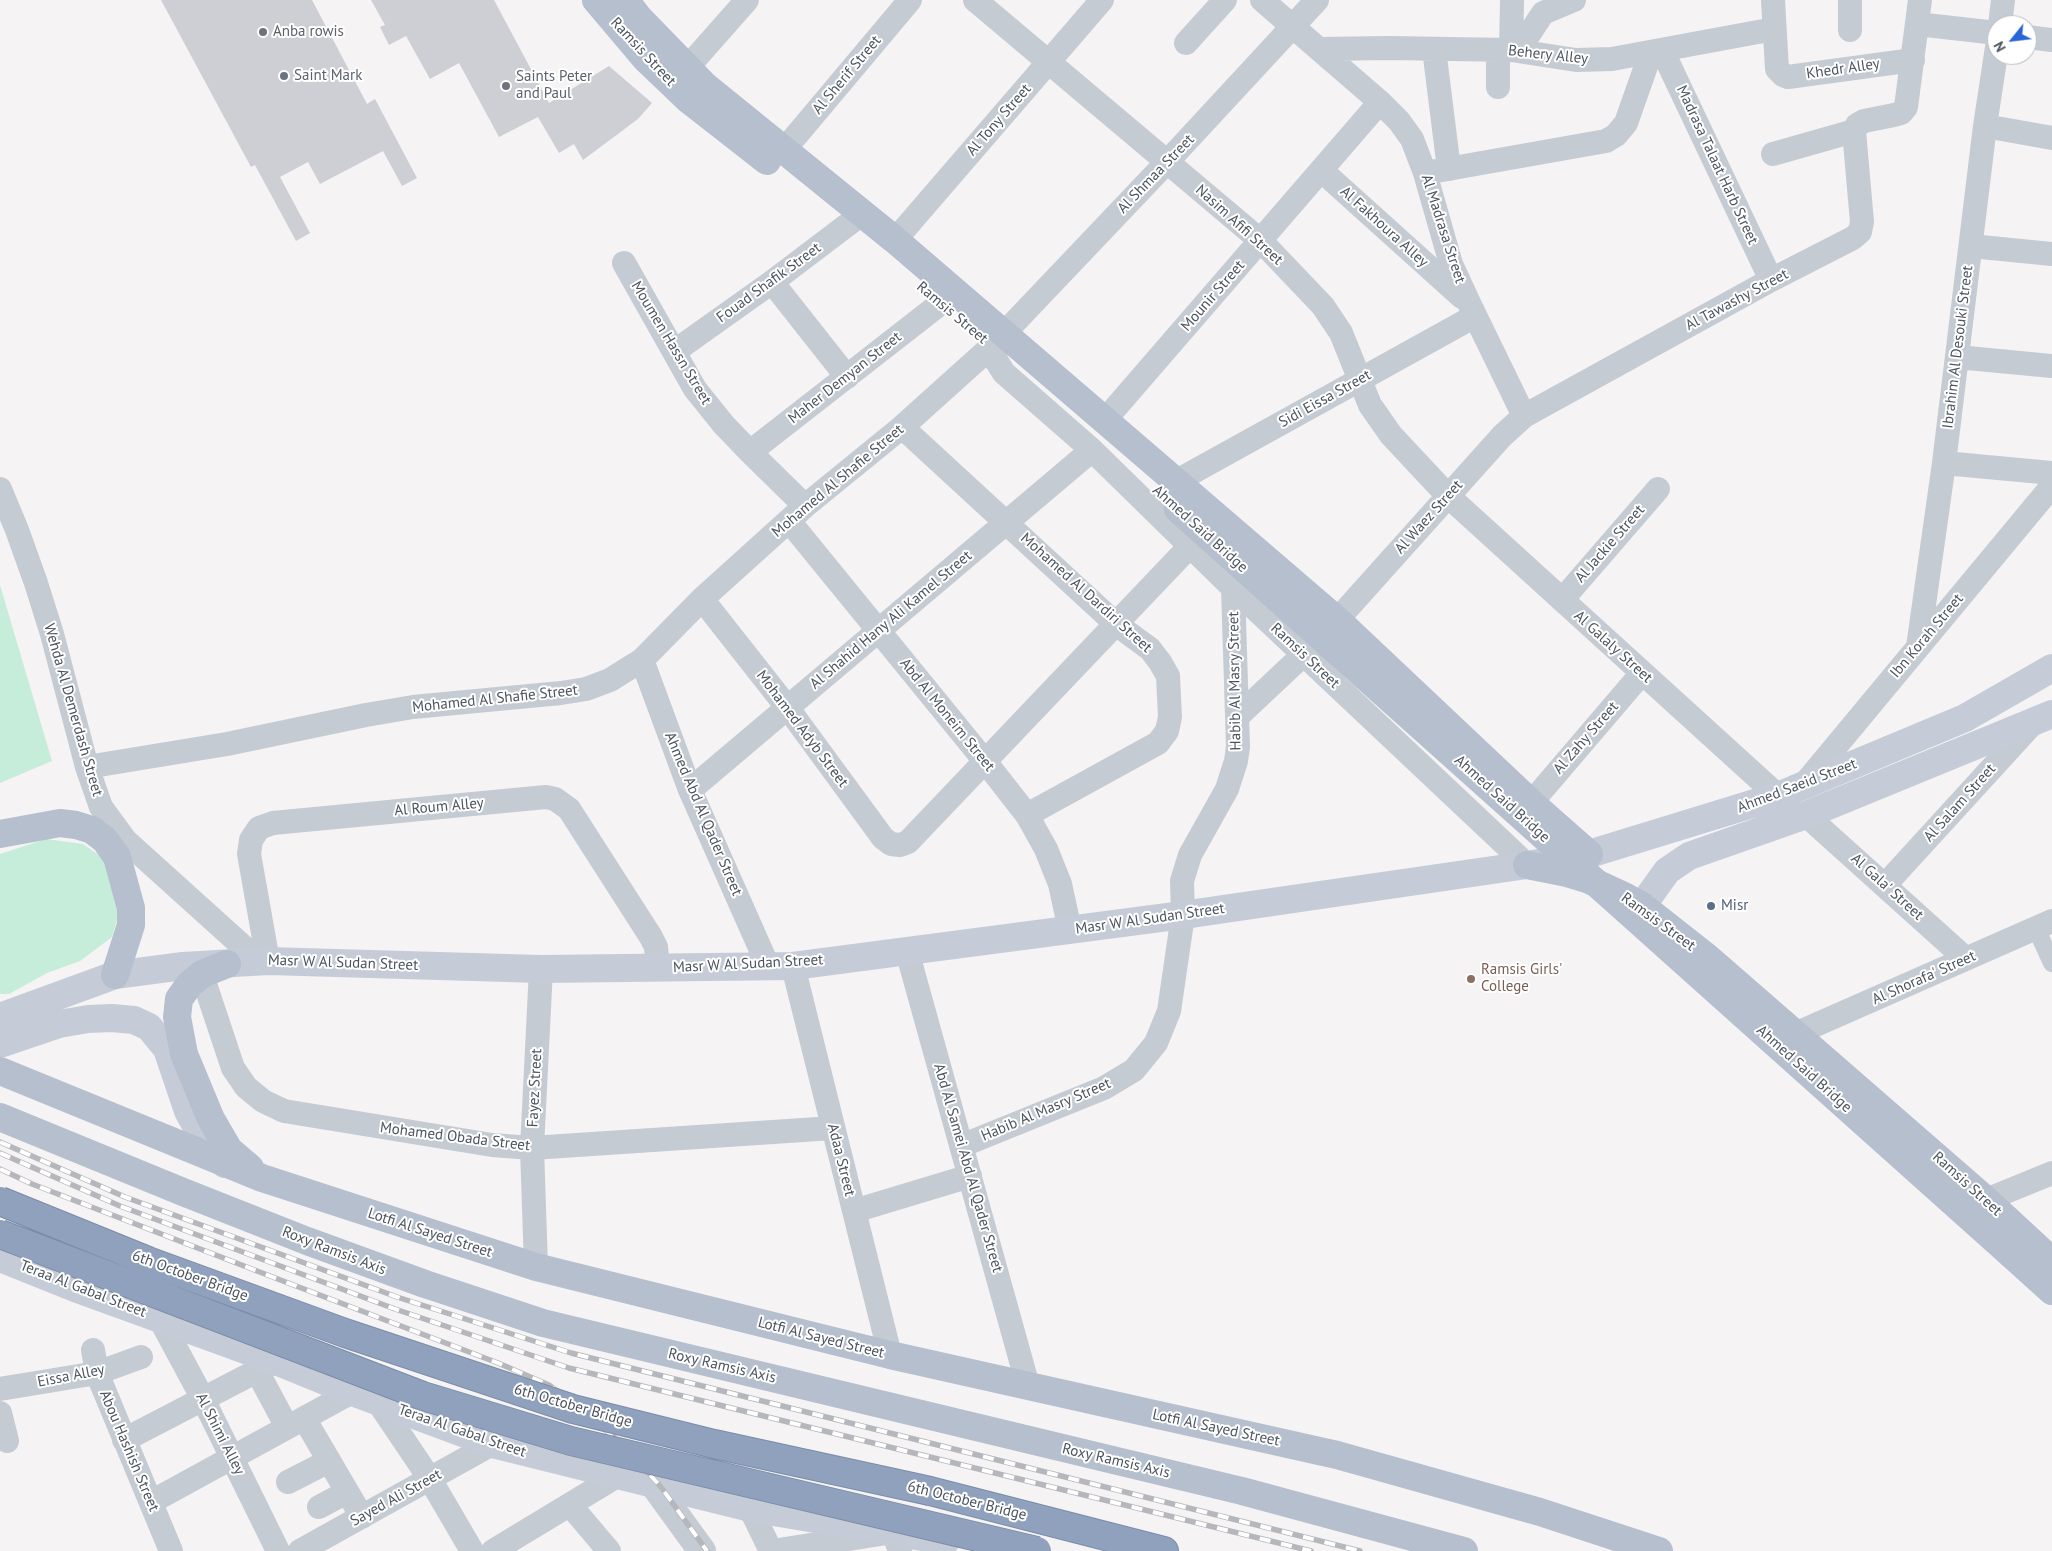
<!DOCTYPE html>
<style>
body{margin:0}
#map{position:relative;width:2052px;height:1551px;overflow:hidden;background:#f5f3f3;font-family:"PT Sans",sans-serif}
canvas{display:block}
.north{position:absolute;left:1987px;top:15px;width:50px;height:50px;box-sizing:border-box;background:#fff;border:1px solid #b7bbbf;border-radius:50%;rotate:241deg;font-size:14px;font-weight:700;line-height:20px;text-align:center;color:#4c545f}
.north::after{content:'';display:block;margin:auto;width:18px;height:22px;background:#2a65d7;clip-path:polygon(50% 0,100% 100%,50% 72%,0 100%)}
</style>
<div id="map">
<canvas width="2052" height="1551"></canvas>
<div class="north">N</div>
</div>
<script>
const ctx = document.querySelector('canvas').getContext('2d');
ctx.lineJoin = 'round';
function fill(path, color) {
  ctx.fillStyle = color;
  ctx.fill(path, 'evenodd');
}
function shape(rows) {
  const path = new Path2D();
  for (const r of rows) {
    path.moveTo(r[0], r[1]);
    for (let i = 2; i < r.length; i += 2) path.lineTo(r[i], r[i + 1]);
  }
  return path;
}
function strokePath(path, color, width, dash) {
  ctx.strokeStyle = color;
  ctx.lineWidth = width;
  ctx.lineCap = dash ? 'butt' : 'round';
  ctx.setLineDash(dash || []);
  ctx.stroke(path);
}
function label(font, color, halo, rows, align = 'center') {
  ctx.font = font + ' "PT Sans",sans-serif';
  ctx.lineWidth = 4;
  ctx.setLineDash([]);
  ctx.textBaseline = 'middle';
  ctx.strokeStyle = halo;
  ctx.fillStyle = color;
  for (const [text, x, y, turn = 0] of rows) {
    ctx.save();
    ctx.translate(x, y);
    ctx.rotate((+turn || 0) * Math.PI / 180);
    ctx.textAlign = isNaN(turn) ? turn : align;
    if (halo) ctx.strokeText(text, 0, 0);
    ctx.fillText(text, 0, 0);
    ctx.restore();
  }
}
fill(shape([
 [0,585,52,761,0,783],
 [46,839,83,844,106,860,120,910,112,937,80,961,47,973,9,994,0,994,0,854]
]), '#c6edd9');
fill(shape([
 [161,0,312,0,367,104,375,99,417,178,402,186,383,151,320,184,308,162,280,177,310,233,296,241,255,165,251,167],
 [371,0,494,0,549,103,609,66,652,103,638,119,583,160,574,144,559,153,538,117,499,137,459,63,430,79,406,36,389,45,380,27,385,25]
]), '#cdcfd4');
const motorway = shape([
 [930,1491,1164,1551]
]);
strokePath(motorway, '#7a8ca8', 30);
strokePath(shape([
 [2036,928,2052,963]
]), '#c5cbd3', 18);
strokePath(shape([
 [975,0,1261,241,1323,306,1341,333,1370,405,1391,435,1448,496,1778,796],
 [1262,0,1380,102,1399,121,1412,139,1425,173,1451,264,1469,303,1524,416],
 [1773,0,1777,69,1783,75,1788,77,1913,60],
 [1917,24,1997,33],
 [2000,25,2003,0],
 [1850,30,1850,0],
 [2027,37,2052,40],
 [1186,43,1225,0],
 [1319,49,1389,48,1511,50,1576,60,1612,59,1774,29],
 [1434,49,1449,169],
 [1511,50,1512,0],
 [1662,50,1771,280],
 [1518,51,1543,13,1574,0],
 [687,68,747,0],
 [1498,87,1498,50],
 [1985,126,2052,138],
 [1854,131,1857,125,1864,121,1894,115,1901,113,1906,107,1920,0],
 [784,150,910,0],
 [1773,154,1854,131],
 [1322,171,1462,297],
 [1425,173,1606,141,1616,135,1626,123,1651,52],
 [895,240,1102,0],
 [1971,246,2052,254],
 [624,263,695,389,724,425,750,452,805,506],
 [772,282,847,377],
 [992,346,997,362,1004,373,1092,450,1233,588,1527,865],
 [675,351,772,282,863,213],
 [1957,357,2052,366],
 [1104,421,1380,102],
 [902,427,1116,624,1150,649,1160,662,1168,676,1170,717,1167,731,1158,743,1027,815],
 [750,452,941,303],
 [1944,463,2052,473],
 [1175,482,1475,316],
 [0,489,17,530,36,583,52,634,87,767,101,807,126,841,259,961],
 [789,521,984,760,1027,815,1046,849,1060,884,1070,930],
 [702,599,787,707,883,838,891,844,900,845,908,842,1191,545],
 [1562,600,1658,489],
 [1337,620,1502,436,1524,416,1771,280,1853,238,1860,232,1862,222,1854,131],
 [1918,647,1944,463,1985,126,1997,47],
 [642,660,690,790,768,966],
 [1237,717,1303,655],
 [87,767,227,744,366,715,413,707,561,693,586,689,610,680,642,660,702,599,805,506,902,427,992,346,1167,162,1317,0],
 [1802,787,2052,486],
 [690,790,1092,450],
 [1531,803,1642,673],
 [1806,815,1966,959],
 [1885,885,2034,722],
 [907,951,1028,1386],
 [268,961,249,854,251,840,259,828,273,823,546,797,555,799,569,809,651,937,656,947,658,968],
 [199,966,233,1068,246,1087,263,1101,284,1111,492,1145,532,1148,833,1128],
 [793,966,890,1355],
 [1795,1034,2052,921],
 [961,1146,1104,1088,1134,1070,1156,1043,1169,1011,1183,915,1182,881,1190,855,1227,789,1236,761,1238,747,1233,588],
 [1986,1200,2052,1173],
 [854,1211,970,1176],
 [536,1267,532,1148,541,969],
 [160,1319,203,1399,278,1551],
 [93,1350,97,1373,171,1551],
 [257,1371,287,1427],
 [0,1389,97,1373,141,1357],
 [378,1402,430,1479,472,1551],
 [0,1413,7,1441],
 [304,1418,362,1517],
 [124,1440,276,1361],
 [288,1482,329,1461],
 [151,1502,352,1392],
 [570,1505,609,1551],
 [319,1507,347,1492],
 [750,1508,771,1551],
 [300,1551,492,1444],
 [493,1551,617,1476],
 [772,1551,893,1532,900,1551]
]), '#c5cbd3', 24);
strokePath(shape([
 [654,1485,702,1551]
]), '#c5cbd3', 28);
strokePath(shape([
 [1642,906,1667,871,1689,856,1806,815,2052,714],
 [0,1017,115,975,183,966,268,961,541,969,793,966,1183,915,1527,865,1589,854,1778,796,1965,718,2052,668],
 [0,1044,59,1024,88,1019,112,1018,134,1020,149,1027,167,1049,188,1111,205,1142,225,1164],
 [0,1258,75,1288,276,1361,352,1392,492,1444,750,1508,946,1541]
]), '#c5ccd7', 28);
strokePath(shape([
 [596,0,645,58,689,100,767,161],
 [625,0,639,18,705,86,895,240,1337,620,1531,803,1589,854],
 [0,834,60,823,76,825,92,830,105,840,117,857,131,908,131,925,115,975],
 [1527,865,1567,873,1587,879,1624,896,1642,906,1708,958,1986,1200,2052,1261],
 [227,964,202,974,189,985,179,999,177,1017,184,1054,211,1119,229,1150,250,1168],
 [0,1071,262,1178,536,1267,890,1355,1337,1455,1540,1512,1659,1551],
 [0,1117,183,1192,307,1241,425,1284,543,1323,1242,1491,1464,1551],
 [2011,1254,2052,1291]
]), '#b5bfce', 28);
strokePath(motorway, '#8fa1bc', 28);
const rail = shape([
 [0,1142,125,1197,397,1297,571,1353,1360,1551],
 [0,1153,120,1206,395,1309,569,1368,1311,1551],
 [0,1169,32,1184,283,1281,498,1363,549,1385,577,1406,623,1445,661,1487,707,1551]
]);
strokePath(rail, '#b5b7bc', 5.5);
strokePath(rail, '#fff', 4, [11]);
const motorwayBridge = shape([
 [0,1201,148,1261,345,1333,573,1409,714,1444,930,1491],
 [0,1234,423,1396,571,1441,1037,1551]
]);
strokePath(motorwayBridge, '#7a8ca8', 30, []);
strokePath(shape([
 [1178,509,2011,1254]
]), '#b5bfce', 28);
strokePath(motorwayBridge, '#8fa1bc', 28);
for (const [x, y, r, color] of [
 [263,32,5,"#6b7280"],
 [284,76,5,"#6b7280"],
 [506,86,5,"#6b7280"],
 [1711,906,5,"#5c6f8a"],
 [1471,979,5,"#8d6e63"]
]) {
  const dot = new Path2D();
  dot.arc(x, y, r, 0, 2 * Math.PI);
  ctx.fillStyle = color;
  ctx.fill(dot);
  strokePath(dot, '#fff', 2);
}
label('15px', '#5b616d', '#fff', [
 ["Anba rowis",273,32],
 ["Saint Mark",294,76],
 ["Saints Peter",516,77],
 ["and Paul",516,94]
], 'left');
label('15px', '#4c545f', '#fff', [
 ["Ramsis Street",643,52,47],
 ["Behery Alley",1548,55,6],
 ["Khedr Alley",1843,69,-8],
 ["Al Sherif Street",847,75,-50],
 ["Al Tony Street",999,120,-49],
 ["Madrasa Talaat Harb Street",1717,165,65],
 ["Al Shmaa Street",1156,174,-46],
 ["Nasim Afifi Street",1239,225,42],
 ["Al Fakhoura Alley",1384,227,42],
 ["Al Madrasa Street",1443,229,72],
 ["Fouad Shafik Street",769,283,-36],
 ["Mounir Street",1213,296,-49],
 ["Al Tawashy Street",1737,300,-28],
 ["Ramsis Street",952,313,40],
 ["Moumen Hassn Street",671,343,59],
 ["Ibrahim Al Desouki Street",1958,347,-83],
 ["Maher Demyan Street",845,378,-38],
 ["Sidi Eissa Street",1325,399,-29],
 ["Mohamed Al Shafie Street",838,481,-40],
 ["Al Waez Street",1429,517,-48],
 ["Ahmed Said Bridge",1200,529,42],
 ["Al Jackie Street",1610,544,-49],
 ["Mohamed Al Dardiri Street",1086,593,42],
 ["Al Shahid Hany Ali Kamel Street",891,620,-40],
 ["Ibn Korah Street",1927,636,-50],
 ["Al Galaly Street",1613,647,42],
 ["Ramsis Street",1305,656,43],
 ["Habib Al Masry Street",1235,681,-91],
 ["Mohamed Al Shafie Street",495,699,-6],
 ["Wehda Al Demerdash Street",73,710,74],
 ["Abd Al Moneim Street",947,715,51],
 ["Mohamed Adyb Street",802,729,53],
 ["Al Zahy Street",1586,738,-49],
 ["Ahmed Saeid Street",1797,786,-21],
 ["Ahmed Said Bridge",1502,799,42],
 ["Al Salam Street",1960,803,-48],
 ["Al Roum Alley",439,807,-5],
 ["Ahmed Abd Al Qader Street",703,814,67],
 ["Al Gala' Street",1887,887,42],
 ["Masr W Al Sudan Street",1150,919,-8],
 ["Ramsis Street",1658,922,36],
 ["Masr W Al Sudan Street",343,963,2],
 ["Masr W Al Sudan Street",748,964,-3],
 ["Al Shorafa' Street",1924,978,-24],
 ["Ahmed Said Bridge",1804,1069,42],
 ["Fayez Street",535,1088,-87],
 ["Habib Al Masry Street",1046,1110,-23],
 ["Mohamed Obada Street",455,1137,7],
 ["Adaa Street",841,1160,76],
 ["Abd Al Samei Abd Al Qader Street",968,1168,74],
 ["Ramsis Street",1967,1184,42],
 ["Lotfi Al Sayed Street",430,1233,18],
 ["Roxy Ramsis Axis",334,1251,21],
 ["6th October Bridge",190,1276,20],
 ["Teraa Al Gabal Street",83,1289,21],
 ["Lotfi Al Sayed Street",821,1338,14],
 ["Roxy Ramsis Axis",722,1366,13],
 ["Eissa Alley",71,1376,-11],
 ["6th October Bridge",573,1406,16],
 ["Lotfi Al Sayed Street",1216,1428,12],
 ["Teraa Al Gabal Street",462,1431,19],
 ["Al Shimi Alley",220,1434,63],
 ["Abou Hashish Street",129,1451,67],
 ["Roxy Ramsis Axis",1116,1461,13],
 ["Sayed Ali Street",396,1498,-29],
 ["6th October Bridge",967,1501,14]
]);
label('15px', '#4e5e75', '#fff', [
 ["Misr",1721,906]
], 'left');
label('15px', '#785e54', '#fff', [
 ["Ramsis Girls'",1481,970],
 ["College",1481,987]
], 'left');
</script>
